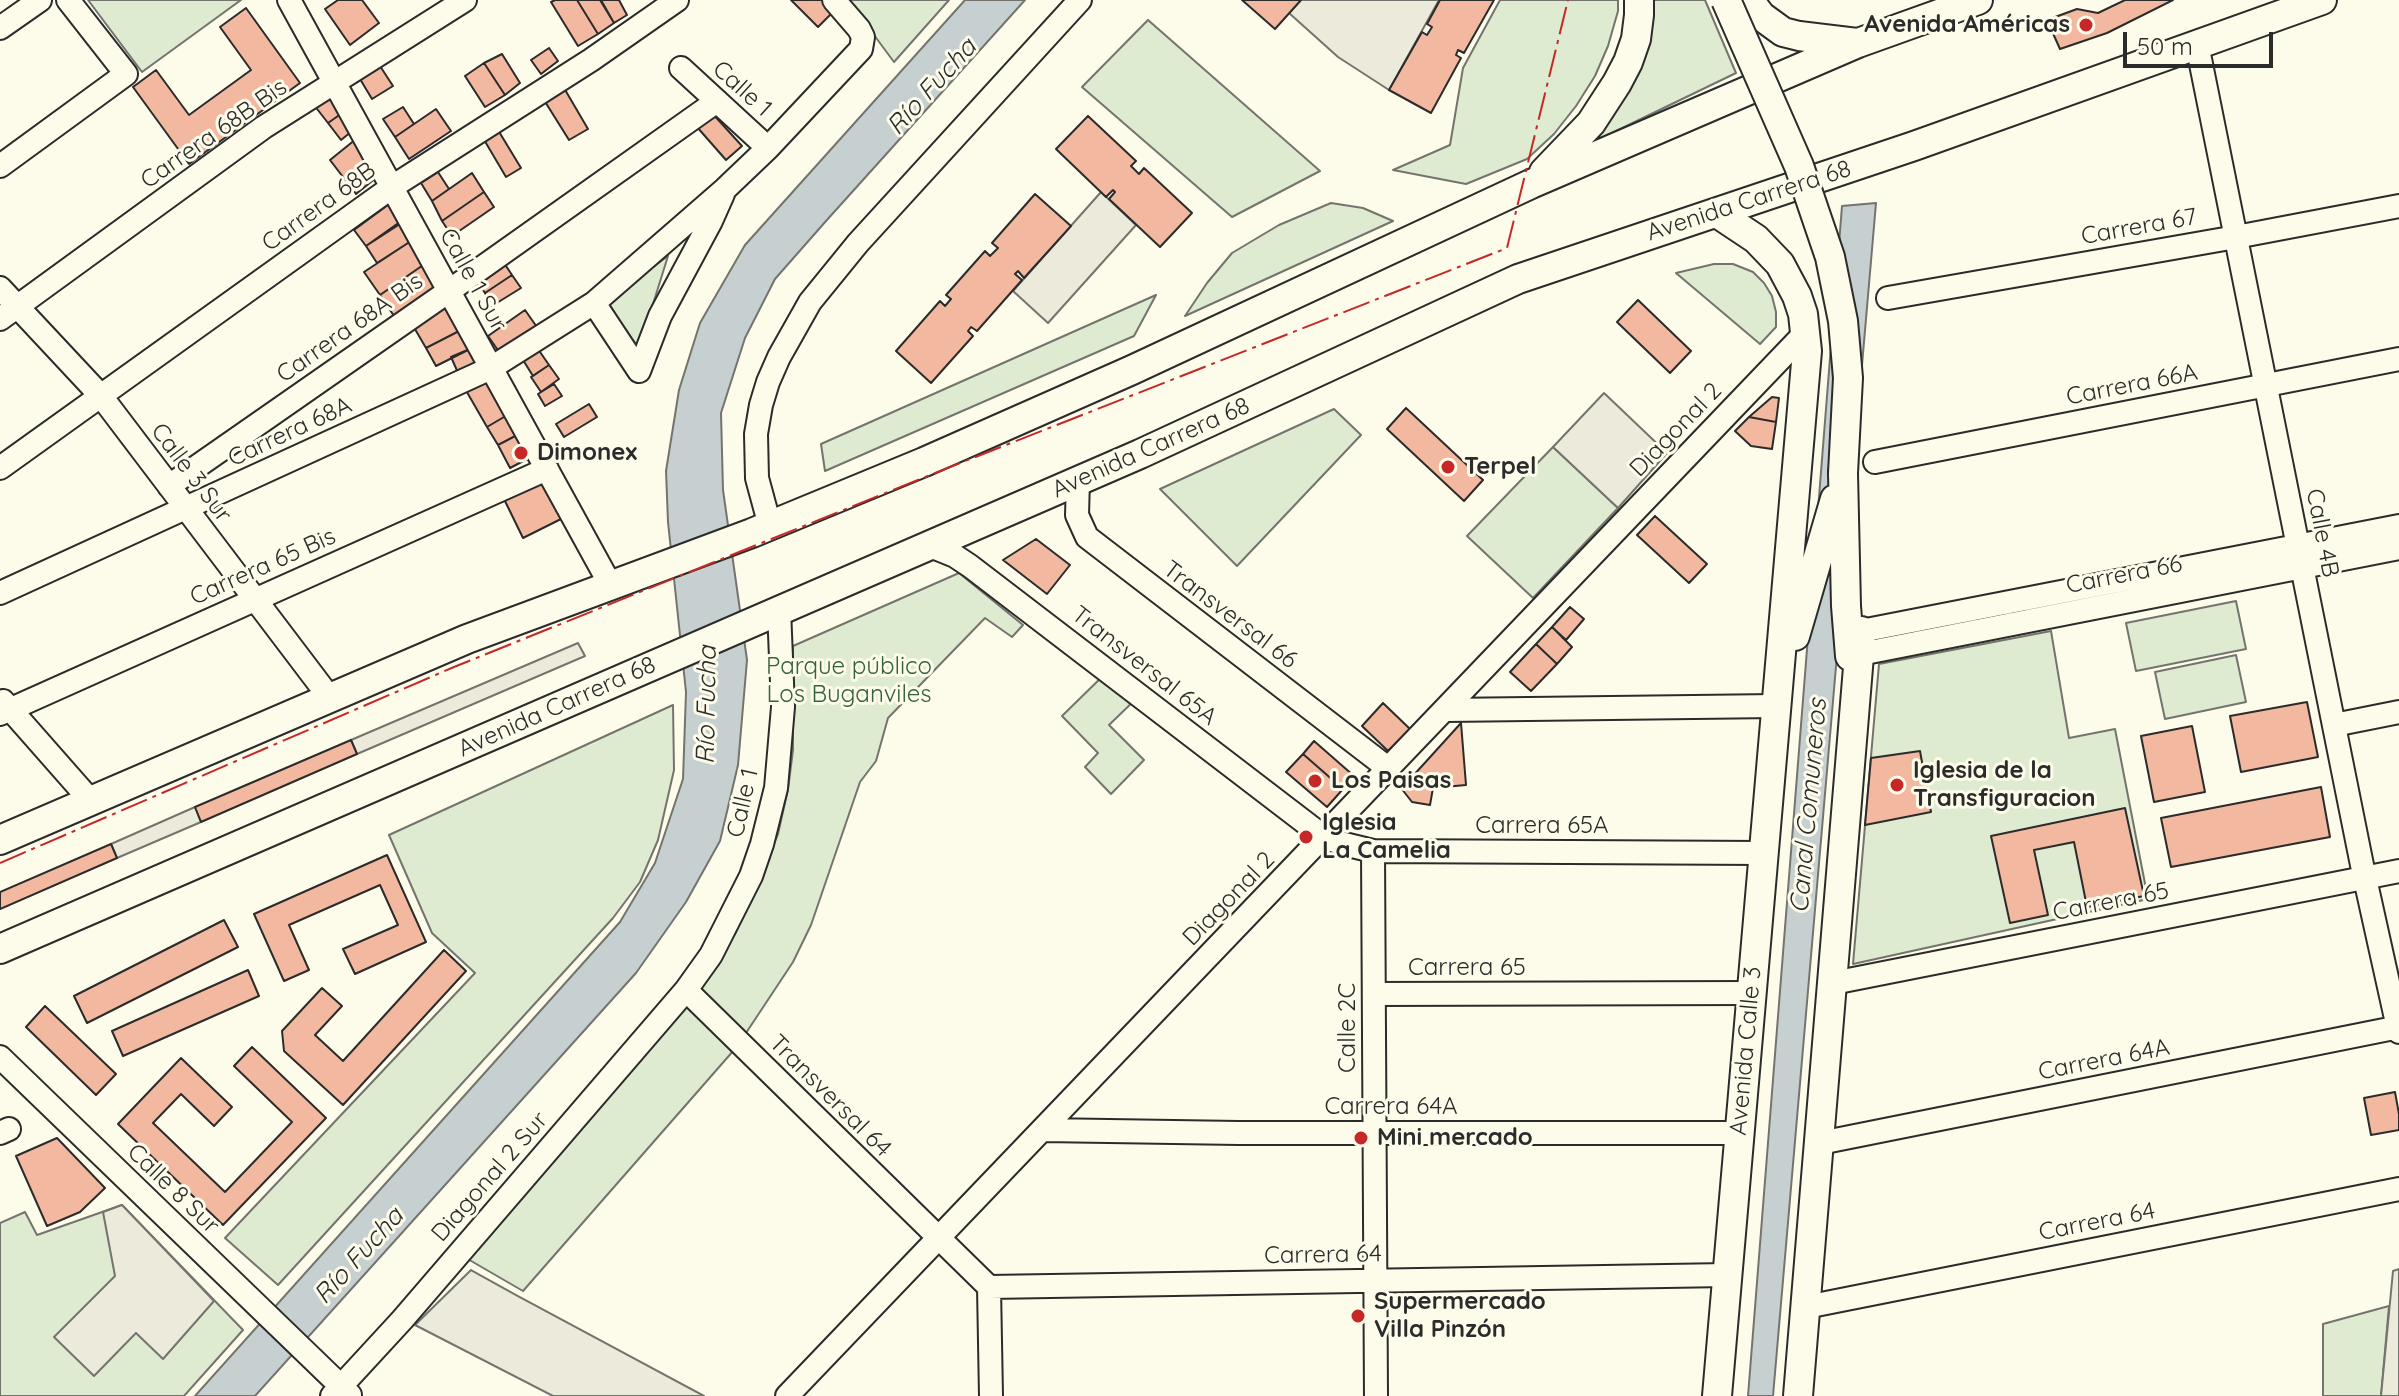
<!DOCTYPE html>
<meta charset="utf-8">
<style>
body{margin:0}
#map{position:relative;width:2399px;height:1396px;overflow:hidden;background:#fdfbea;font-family:Quicksand,sans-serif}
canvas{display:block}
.scale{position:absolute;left:2123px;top:32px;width:150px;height:36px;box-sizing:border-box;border:4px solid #2b2b2b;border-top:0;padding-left:10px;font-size:24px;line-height:28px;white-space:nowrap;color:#2b2b2b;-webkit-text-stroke:6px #fdfbea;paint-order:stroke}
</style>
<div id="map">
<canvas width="2399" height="1396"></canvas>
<div class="scale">50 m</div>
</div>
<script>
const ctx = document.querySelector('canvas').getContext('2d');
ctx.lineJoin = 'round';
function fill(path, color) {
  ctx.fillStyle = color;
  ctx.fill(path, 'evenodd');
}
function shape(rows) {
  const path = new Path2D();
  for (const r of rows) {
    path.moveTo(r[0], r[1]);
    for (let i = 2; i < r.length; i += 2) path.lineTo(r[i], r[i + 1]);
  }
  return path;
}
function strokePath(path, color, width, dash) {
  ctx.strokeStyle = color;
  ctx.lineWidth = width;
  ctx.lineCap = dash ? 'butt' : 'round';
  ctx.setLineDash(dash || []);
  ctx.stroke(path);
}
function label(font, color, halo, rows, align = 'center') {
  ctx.font = font + ' Quicksand,sans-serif';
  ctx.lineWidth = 6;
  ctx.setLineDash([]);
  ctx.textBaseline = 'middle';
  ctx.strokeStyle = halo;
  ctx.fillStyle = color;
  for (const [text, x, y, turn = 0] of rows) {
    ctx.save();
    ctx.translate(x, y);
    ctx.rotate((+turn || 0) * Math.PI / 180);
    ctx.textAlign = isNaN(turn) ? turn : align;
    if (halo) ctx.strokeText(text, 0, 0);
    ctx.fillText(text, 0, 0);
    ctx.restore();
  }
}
const green = shape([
 [88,0,241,0,142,72,88,0],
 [848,0,949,0,894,62,848,0],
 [1500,0,1618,0,1618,11,1608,46,1595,76,1576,106,1554,134,1527,159,1466,184,1393,170,1450,145,1463,68,1500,0],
 [1648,0,1705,0,1736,73,1585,146,1648,0],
 [1148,20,1320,171,1232,217,1082,87,1148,20],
 [1331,203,1363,208,1393,221,1185,316,1207,283,1232,253,1279,225,1331,203],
 [668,256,639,349,605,302,668,256],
 [1714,264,1733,264,1753,272,1764,283,1772,296,1776,312,1776,327,1760,344,1676,273,1714,264],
 [1156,295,1134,336,825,471,821,444,1156,295],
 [1334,409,1361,435,1237,566,1160,489,1334,409],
 [1553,447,1618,508,1533,598,1467,536,1553,447],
 [959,573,1023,625,1012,637,985,618,888,718,876,761,860,782,811,925,793,962,746,1033,699,990,736,932,778,834,788,789,793,750,793,646,959,573],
 [2236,601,2246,649,2136,671,2126,623,2236,601],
 [2051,631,2069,738,2115,729,2148,899,1853,964,1879,664,2051,631],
 [2236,655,2246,702,2165,719,2155,672,2236,655],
 [1111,668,1141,694,1109,725,1144,760,1111,794,1085,767,1098,753,1062,716,1111,668],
 [673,705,674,770,658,840,640,882,613,918,278,1285,225,1238,475,973,432,933,389,835,673,705],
 [688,1003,734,1050,523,1291,466,1258,688,1003],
 [122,1205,243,1330,184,1396,0,1396,0,1223,25,1212,37,1235,122,1205],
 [2389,1306,2381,1396,2323,1396,2323,1324,2389,1306]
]);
fill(green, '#deebd1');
strokePath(green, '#74746e', 2);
const parking = shape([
 [1301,0,1439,0,1389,90,1338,57,1289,13,1301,0],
 [1101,192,1136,225,1048,323,1013,291,1101,192],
 [1604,393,1667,453,1618,508,1553,447,1604,393],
 [578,643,585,656,357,754,351,740,578,643],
 [195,807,201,822,117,858,111,844,195,807],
 [122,1205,214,1301,163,1359,136,1333,94,1376,54,1337,115,1276,103,1212,122,1205],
 [2399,1269,2399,1396,2381,1396,2393,1271,2399,1269],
 [471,1270,518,1296,704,1396,553,1396,415,1325,471,1270]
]);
fill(parking, '#eceadb');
strokePath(parking, '#74746e', 2);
const water = shape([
 [965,0,1025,0,826,221,775,279,745,338,721,413,723,490,747,660,738,765,720,841,686,902,636,973,255,1396,195,1396,620,922,655,863,683,779,686,692,668,522,666,471,679,390,700,323,745,245,965,0],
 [1876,203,1773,1396,1748,1396,1842,206,1876,203]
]);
fill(water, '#c7d0d0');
strokePath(water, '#74746e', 2);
const building = shape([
 [338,0,362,0,379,23,350,45,325,9,338,0],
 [555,0,577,0,598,34,578,46,551,2,555,0],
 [577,0,600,0,614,23,598,34,577,0],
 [601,0,619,0,627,15,614,23,601,0],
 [791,0,827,0,836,9,818,27,791,0],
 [1242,0,1301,0,1275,29,1242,0],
 [1440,0,1494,0,1464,53,1458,50,1456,55,1461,58,1431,113,1389,90,1422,32,1427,35,1432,27,1427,24,1440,0],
 [2125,0,2173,0,2107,33,2060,49,2047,20,2077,9,2098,13,2125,0],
 [246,8,300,83,189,164,133,87,156,70,189,115,251,70,220,27,246,8],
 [549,48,558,61,541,74,531,60,549,48],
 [502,54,520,83,505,95,484,63,502,54],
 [484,63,505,95,485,107,465,76,484,63],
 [380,66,393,86,372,99,360,79,380,66],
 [564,88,588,129,569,140,544,100,564,88],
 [331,93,345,111,328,123,314,105,331,93],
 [403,107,414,124,395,137,383,119,403,107],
 [436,109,451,131,409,159,395,137,436,109],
 [345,111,356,128,341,140,328,123,345,111],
 [712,113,742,146,726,160,697,127,712,113],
 [1088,116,1136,161,1131,166,1139,174,1144,168,1192,213,1160,247,1109,199,1115,192,1113,190,1106,197,1056,149,1088,116],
 [498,130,521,168,506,177,483,138,498,130],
 [356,139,382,173,356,194,330,160,356,139],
 [438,172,449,189,432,201,421,183,438,172],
 [472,173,484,192,442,221,432,201,472,173],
 [484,192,494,207,452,236,442,221,484,192],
 [1035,194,1071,226,1024,278,1018,271,1015,274,1022,280,977,331,971,327,968,331,973,336,931,383,896,351,940,301,945,306,951,299,946,295,985,251,990,256,998,248,992,243,1035,194],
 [392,202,404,219,366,246,354,230,392,202],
 [400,224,411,241,377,263,366,246,400,224],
 [411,241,426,263,380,295,364,272,411,241],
 [426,263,440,283,394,316,380,295,426,263],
 [504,263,512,275,485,293,477,281,504,263],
 [512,275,521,288,492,306,485,293,512,275],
 [446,299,463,329,426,348,412,324,446,299],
 [1638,300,1691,351,1670,373,1617,322,1638,300],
 [525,310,539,330,502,356,488,336,525,310],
 [463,329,472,348,436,366,426,348,463,329],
 [472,348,480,366,459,375,451,357,472,348],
 [538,349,549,365,533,376,523,360,538,349],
 [549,365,559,379,541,392,531,377,549,365],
 [487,375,509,414,487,427,464,387,487,375],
 [554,384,562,396,545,406,538,394,554,384],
 [1772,397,1779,398,1776,422,1749,417,1772,397],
 [589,404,597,417,564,437,556,424,589,404],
 [1406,408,1483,480,1464,501,1387,429,1406,408],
 [509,414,519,434,498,445,487,427,509,414],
 [1749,417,1776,422,1772,449,1751,446,1735,431,1749,417],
 [519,434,531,457,510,468,498,445,519,434],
 [541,478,561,519,523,538,503,497,541,478],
 [1655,516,1707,564,1689,583,1637,535,1655,516],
 [1036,539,1070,565,1047,594,1003,560,1036,539],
 [1570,607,1584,619,1566,640,1552,627,1570,607],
 [1552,627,1572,647,1557,664,1536,644,1552,627],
 [1536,644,1557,664,1531,691,1510,672,1536,644],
 [2307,702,2318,757,2241,772,2230,716,2307,702],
 [1383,703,1410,729,1388,751,1362,726,1383,703],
 [1461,723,1466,785,1433,788,1422,785,1412,777,1461,723],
 [2192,726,2205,792,2154,802,2141,736,2192,726],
 [351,740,357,754,201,822,195,807,351,740],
 [1314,741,1354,776,1343,789,1303,754,1314,741],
 [1920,751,1931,812,1865,825,1871,758,1920,751],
 [1303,754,1343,789,1327,807,1286,772,1303,754],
 [1412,777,1422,785,1433,788,1430,805,1412,802,1401,788,1412,777],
 [2321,787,2330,837,2171,867,2161,818,2321,787],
 [2125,808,2144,896,2087,907,2074,842,2034,850,2048,915,2010,923,1991,836,2125,808],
 [111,844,117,858,0,909,0,892,111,844],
 [387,855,426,942,355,974,343,949,398,925,380,885,289,925,309,970,284,981,254,914,387,855],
 [224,920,238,947,87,1023,74,996,224,920],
 [444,950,466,971,343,1105,284,1051,282,1031,322,988,342,1006,315,1035,343,1061,444,950],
 [248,970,259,996,123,1056,112,1031,248,970],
 [45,1006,116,1074,96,1095,26,1027,45,1006],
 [252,1047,326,1118,223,1225,118,1124,181,1058,232,1107,214,1126,181,1094,153,1123,225,1192,292,1122,234,1066,252,1047],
 [2395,1092,2399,1114,2399,1130,2371,1135,2364,1098,2395,1092],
 [57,1138,105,1188,80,1212,47,1226,16,1156,57,1138]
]);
fill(building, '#f2b8a0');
strokePath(building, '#2b2b2b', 2);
const minor = shape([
 [289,0,611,586],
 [0,28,40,0],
 [2197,44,2362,865,2399,1032],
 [681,68,768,148],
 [0,166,126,74,68,0],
 [0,288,101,396,330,698],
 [1888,298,2236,237,2399,206],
 [594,303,639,371],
 [0,319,264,127,465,0],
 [639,371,660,316,711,221,723,194],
 [1875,462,2399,359],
 [0,468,392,187,591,60,677,0],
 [1078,480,1077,515,1087,537,1389,769],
 [169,486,449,291,717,101],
 [770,526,757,478,756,434,761,405,768,382,779,357,810,302,858,243,1080,0],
 [928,545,955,556,970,566,1324,837,1340,843,1373,851,1763,853],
 [0,593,491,368,594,303,725,189,768,148,861,49,863,37,859,29,834,0],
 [1861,631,2399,526],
 [1860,654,2399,548],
 [3,701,91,801],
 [1446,710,1776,706],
 [0,714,547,469],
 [2334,725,2399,712],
 [1373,851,1376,1396],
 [1833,983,2399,871],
 [686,990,989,1287,1727,1275],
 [1374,994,1751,993],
 [0,1057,350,1395],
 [1043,1130,1239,1133,1739,1133],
 [0,1133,9,1129],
 [1820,1143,2399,1027],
 [989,1287,991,1396],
 [1806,1307,2399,1189],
 [332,1396,402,1320,686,990,711,955,751,876,762,844,776,788,783,707,779,609],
 [787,1396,1806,332]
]);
const major = shape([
 [1749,0,1761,16,1783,32,1799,36,1857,43],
 [1544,172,1591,123,1617,83,1628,62,1636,39,1639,15,1639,0],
 [1717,213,1756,239,1780,264,1797,296,1803,314,1807,351,1717,1396],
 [1843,473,1846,606,1850,656],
 [1795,636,1835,499],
 [0,840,467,639,752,533,924,462,1132,370,1531,184,1858,43,1978,0],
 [0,949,1140,454,1518,279,1914,146,2322,0],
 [1798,1396,1861,631]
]);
strokePath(minor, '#2b2b2b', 26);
strokePath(major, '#2b2b2b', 32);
strokePath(minor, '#fdfbea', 22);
strokePath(major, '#fdfbea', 28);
const majorBridge = shape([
 [1726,0,1799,166,1830,257,1843,321,1848,378,1843,473]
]);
strokePath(majorBridge, '#2b2b2b', 32, []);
strokePath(majorBridge, '#fdfbea', 28);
strokePath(shape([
 [0,863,454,667,955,465,1507,248,1568,0]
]), '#c62828', 2, [28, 6, 4, 6]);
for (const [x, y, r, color] of [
 [2086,25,8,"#c62828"],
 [521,453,8,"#c62828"],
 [1448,467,8,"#c62828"],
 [1315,781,8,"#c62828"],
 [1897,785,8,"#c62828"],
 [1306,837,8,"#c62828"],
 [1361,1138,8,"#c62828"],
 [1358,1316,8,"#c62828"]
]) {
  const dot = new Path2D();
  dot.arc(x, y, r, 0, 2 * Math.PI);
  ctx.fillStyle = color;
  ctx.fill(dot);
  strokePath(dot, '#fdfbea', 3);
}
label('bold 24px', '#2b2b2b', '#fdfbea', [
 ["Avenida Américas",2070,25,"right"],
 ["Dimonex",537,453],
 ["Terpel",1464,467],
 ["Iglesia de la",1913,771],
 ["Transfiguracion",1913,799],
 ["Los Paisas",1331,781],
 ["Iglesia",1322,823],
 ["La Camelia",1322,851],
 ["Mini mercado",1377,1138],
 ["Supermercado",1374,1302],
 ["Villa Pinzón",1374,1330]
], 'left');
label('24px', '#2b2b2b', '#fdfbea', [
 ["Calle 1",742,89,42],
 ["Carrera 68B Bis",214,134,-35],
 ["Avenida Carrera 68",1749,201,-18],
 ["Carrera 68B",319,207,-36],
 ["Carrera 67",2139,227,-10],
 ["Calle 1 Sur",473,280,61],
 ["Carrera 68A Bis",350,328,-35],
 ["Carrera 66A",2132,385,-11],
 ["Diagonal 2",1676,430,-46],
 ["Carrera 68A",290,432,-25],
 ["Avenida Carrera 68",1151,448,-24],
 ["Calle 3 Sur",191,473,53],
 ["Calle 4B",2322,533,79],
 ["Carrera 65 Bis",263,567,-24],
 ["Carrera 66",2124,575,-11],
 ["Transversal 66",1230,615,37],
 ["Transversal 65A",1144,666,38],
 ["Avenida Carrera 68",557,707,-24],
 ["Calle 1",743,803,-77],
 ["Carrera 65A",1542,826],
 ["Diagonal 2",1229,899,-46],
 ["Carrera 65",2111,902,-11],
 ["Carrera 65",1467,968],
 ["Calle 2C",1348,1028,-90],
 ["Avenida Calle 3",1746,1051,-85],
 ["Carrera 64A",2104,1060,-11],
 ["Transversal 64",830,1096,45],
 ["Carrera 64A",1391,1107],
 ["Diagonal 2 Sur",490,1177,-49],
 ["Calle 8 Sur",173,1189,44],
 ["Carrera 64",2097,1222,-11],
 ["Carrera 64",1323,1255,-1]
]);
label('24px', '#34623c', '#fdfbea', [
 ["Parque público",849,667],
 ["Los Buganviles",849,695]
]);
label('italic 26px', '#2b2b2b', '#fdfbea', [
 ["Río Fucha",932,87,-48],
 ["Río Fucha",707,705,-89],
 ["Canal Comuneros",1809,806,-85],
 ["Río Fucha",359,1256,-48]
]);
</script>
